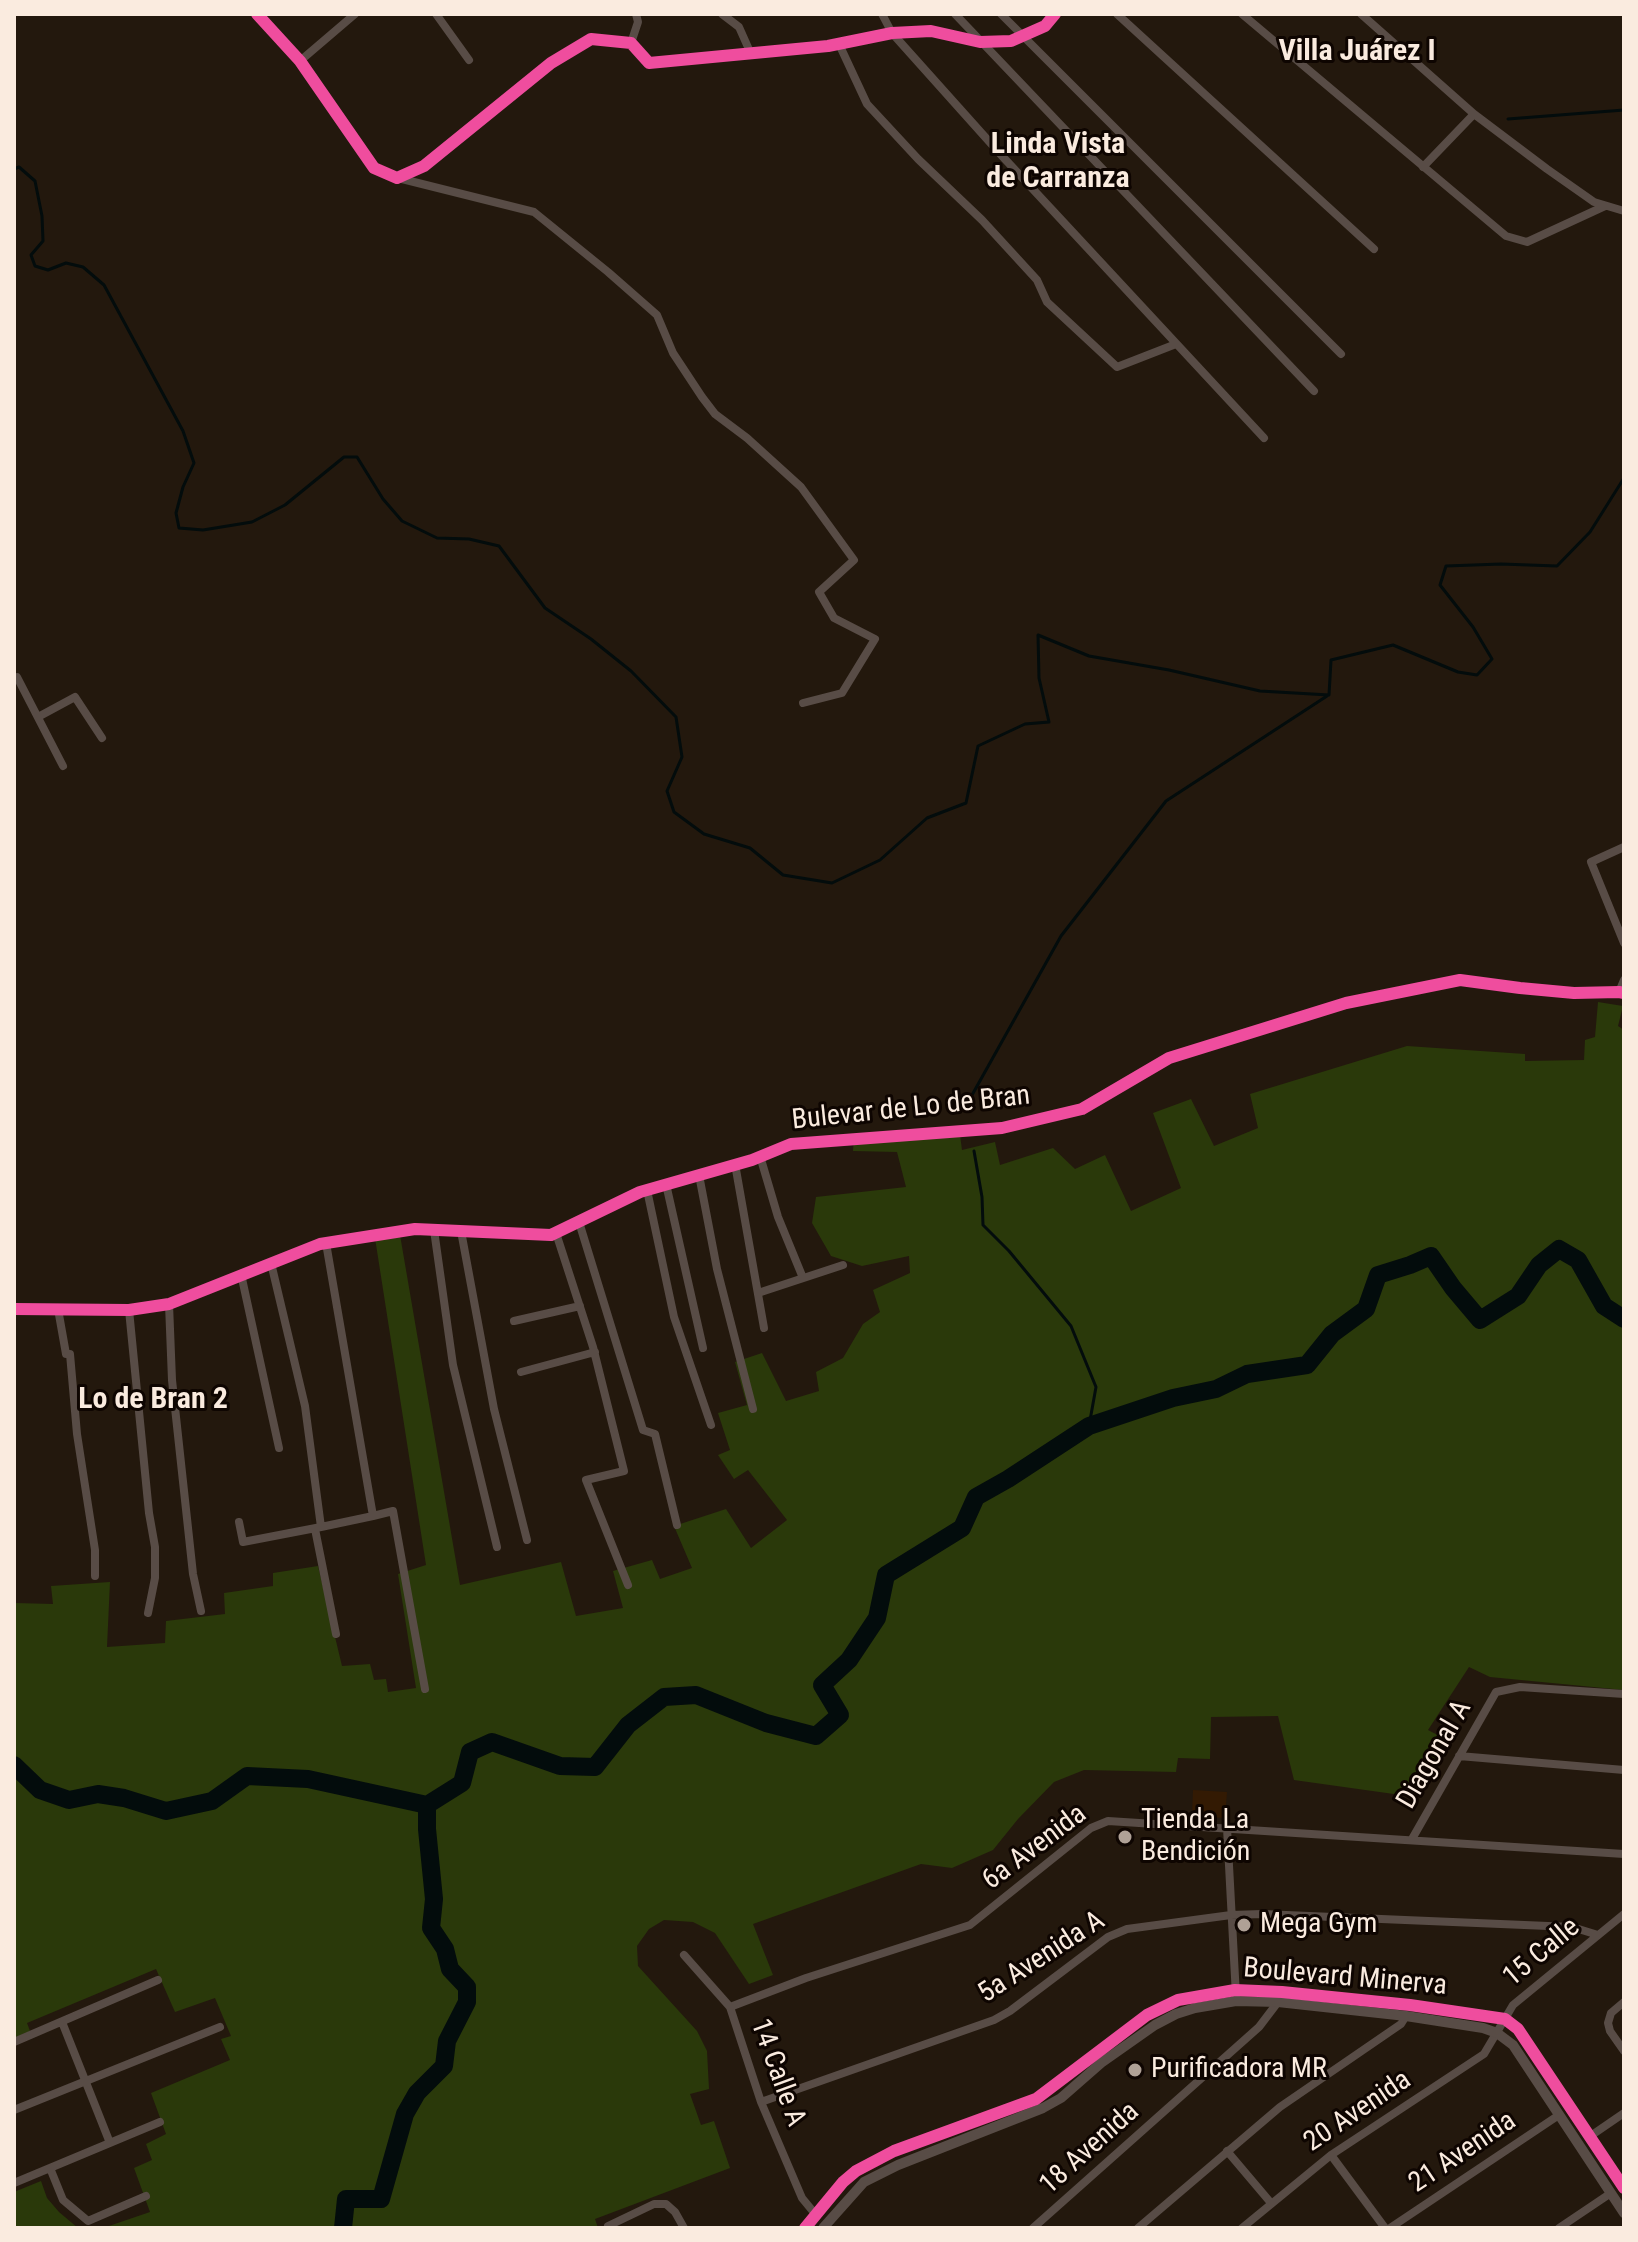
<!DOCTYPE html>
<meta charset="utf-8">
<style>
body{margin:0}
#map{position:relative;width:1638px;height:2242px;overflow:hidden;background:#23180d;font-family:"Roboto Condensed",sans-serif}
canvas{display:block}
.frame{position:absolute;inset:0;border:16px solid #faebdf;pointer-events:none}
</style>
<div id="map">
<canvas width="1638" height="2242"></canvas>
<div class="frame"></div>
</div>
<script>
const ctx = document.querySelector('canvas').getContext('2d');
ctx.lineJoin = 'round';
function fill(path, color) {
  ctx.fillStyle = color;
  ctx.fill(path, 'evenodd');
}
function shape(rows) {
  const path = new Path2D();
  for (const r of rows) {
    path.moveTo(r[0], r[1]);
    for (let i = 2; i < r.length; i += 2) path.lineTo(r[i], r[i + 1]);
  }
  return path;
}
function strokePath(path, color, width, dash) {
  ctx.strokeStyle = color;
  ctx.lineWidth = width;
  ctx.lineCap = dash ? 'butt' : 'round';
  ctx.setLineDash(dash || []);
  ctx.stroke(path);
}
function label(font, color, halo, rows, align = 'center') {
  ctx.font = font + ' "Roboto Condensed",sans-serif';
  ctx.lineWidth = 6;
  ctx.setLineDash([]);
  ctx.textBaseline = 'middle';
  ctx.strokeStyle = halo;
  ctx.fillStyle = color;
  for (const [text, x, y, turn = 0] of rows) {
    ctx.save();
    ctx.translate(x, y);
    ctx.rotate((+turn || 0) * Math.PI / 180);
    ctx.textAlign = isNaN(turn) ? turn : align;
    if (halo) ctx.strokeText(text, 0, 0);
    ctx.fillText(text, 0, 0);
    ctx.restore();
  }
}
fill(shape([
 [1193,1790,1227,1792,1225,1818,1192,1816]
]), '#331a03');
fill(shape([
 [1598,1002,1623,1006,1618,1026,1624,1030,1624,1690,1490,1677,1469,1667,1428,1730,1451,1742,1415,1797,1294,1780,1278,1716,1211,1717,1210,1759,1178,1758,1176,1772,1084,1770,1054,1782,1018,1819,993,1850,952,1868,921,1864,753,1924,773,1975,749,1984,715,1933,693,1922,664,1920,649,1929,637,1946,638,1966,697,2031,707,2051,709,2089,690,2094,701,2125,714,2121,730,2168,595,2219,598,2228,103,2228,150,2212,134,2168,152,2160,146,2144,166,2134,151,2093,230,2060,221,2039,231,2036,215,1998,175,2012,156,1969,27,2023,30,2031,14,2038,14,1603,53,1604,51,1586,110,1582,107,1647,165,1643,166,1621,225,1614,224,1593,273,1586,273,1573,318,1566,342,1666,370,1664,374,1680,386,1679,388,1692,416,1688,398,1574,426,1565,375,1238,400,1235,460,1585,561,1562,576,1616,623,1608,613,1571,652,1560,660,1579,692,1568,674,1526,726,1509,751,1548,787,1520,748,1470,734,1479,718,1455,730,1450,718,1413,747,1405,735,1362,762,1353,786,1401,819,1391,816,1372,843,1358,863,1324,880,1312,873,1290,910,1273,909,1256,862,1266,831,1256,812,1223,816,1197,906,1187,897,1152,853,1151,854,1135,959,1127,962,1150,995,1142,1000,1165,1053,1148,1075,1169,1105,1155,1131,1211,1181,1188,1153,1113,1191,1099,1214,1146,1258,1128,1250,1094,1407,1046,1525,1054,1525,1061,1584,1060,1585,1040,1595,1037],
 [41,2181,47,2198,59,2212,78,2228,14,2228,14,2192]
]), '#2a390a');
strokePath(shape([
 [1508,119,1624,110],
 [14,169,19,167,35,181,42,216,43,241,31,255,35,266,48,270,66,263,83,267,104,285,183,431,194,463,183,487,176,513,179,528,203,530,252,522,285,505,344,457,357,457,383,499,402,521,437,538,469,539,499,546,545,608,591,639,631,671,676,717,682,757,667,791,674,812,704,834,750,848,783,875,832,883,880,860,927,818,966,803,978,746,1025,724,1049,722,1039,678,1038,635,1089,656,1169,670,1260,691,1329,695,1331,660,1393,645,1458,672,1477,675,1492,659,1473,627,1440,585,1446,566,1501,564,1557,566,1590,532,1624,478],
 [967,1104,1061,936,1166,801,1327,696],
 [974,1151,982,1197,983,1225,1009,1251,1071,1326,1096,1387,1089,1426]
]), '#030c0c', 3);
strokePath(shape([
 [14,1765,40,1790,69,1800,98,1794,124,1798,166,1811,212,1801,247,1776,308,1779,427,1805],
 [343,2228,346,2199,381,2199,405,2114,417,2093,444,2066,447,2041,467,2002,467,1987,450,1969,445,1949,431,1928,434,1899,427,1829,427,1805,462,1783,470,1752,492,1742,560,1766,595,1767,628,1725,664,1697,696,1695,766,1723,816,1736,840,1715,822,1685,849,1660,877,1618,886,1575,962,1528,976,1497,1008,1479,1089,1426,1173,1398,1216,1389,1247,1374,1307,1365,1332,1334,1366,1309,1378,1275,1410,1265,1431,1256,1453,1288,1480,1320,1518,1296,1539,1265,1559,1249,1578,1260,1604,1306,1624,1319]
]), '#030c0c', 18);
strokePath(shape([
 [436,14,469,60],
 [722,14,739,27,751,54],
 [882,14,892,33,1003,157,1264,438],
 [955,14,1314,391],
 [1001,14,1341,354],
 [1117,14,1374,249],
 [1242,14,1506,236,1527,242,1605,206],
 [1361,14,1474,114,1547,169,1594,202,1624,211],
 [631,43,638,22,636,14],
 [839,44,867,104,918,159,982,220,1037,280,1047,302,1117,367,1176,344],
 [300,61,355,14],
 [1423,167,1474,114],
 [398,178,534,212,608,272,657,315,673,353,702,397,715,414,747,438,801,487,854,560,819,592,834,618,875,639,842,693,803,703],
 [14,678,17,677,63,766],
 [38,717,75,697,102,738],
 [1624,847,1591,862,1624,943],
 [1619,992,1624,980],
 [760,1156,778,1217,803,1278],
 [735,1164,764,1328],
 [699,1175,717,1269,753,1409],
 [666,1184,703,1348],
 [647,1190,674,1317,711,1425],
 [579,1222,643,1430,655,1434,677,1525],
 [434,1230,453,1365,497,1547],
 [461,1231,494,1409,527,1540],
 [556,1233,593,1347,624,1471,586,1480,628,1585],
 [241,1274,279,1448],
 [758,1293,843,1265],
 [169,1304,172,1380,193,1574,201,1611],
 [58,1309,66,1354,70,1354,77,1434,95,1550,95,1576],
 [129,1310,149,1513,155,1547,155,1578,148,1613],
 [514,1321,580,1306],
 [521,1372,595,1352],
 [373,1516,393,1511,425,1689],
 [239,1522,243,1542,321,1527,305,1406,271,1263],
 [321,1527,373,1516,326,1243],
 [315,1529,336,1634],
 [1459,1756,1624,1770],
 [1227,1828,1236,1996],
 [1412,1839,1496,1692,1520,1687,1624,1694],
 [684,1955,730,2007,761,2102,802,2198,816,2215],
 [1624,2002,1611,2013,1608,2023,1610,2031,1624,2051],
 [730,2007,806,1978,970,1925,1091,1828,1108,1821,1624,1854],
 [62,2022,110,2143],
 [14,2042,158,1980],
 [761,2102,994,2020,1010,2011,1108,1937,1127,1929,1231,1915,1262,1914,1572,1927,1598,1935],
 [14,2110,220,2027],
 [1589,2137,1624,2113],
 [1227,2151,1271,2203],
 [1331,2155,1385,2228],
 [50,2168,63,2200,88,2221,146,2196],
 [14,2183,160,2122],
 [608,2226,654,2204,666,2204,675,2212,684,2228],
 [1033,2228,1259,2027,1278,2002],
 [1138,2228,1280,2107,1401,2024,1406,2016],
 [1242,2228,1331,2155,1484,2054,1513,2005,1624,1914],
 [1390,2228,1559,2115],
 [1559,2228,1611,2193]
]), '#584c46', 8);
strokePath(shape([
 [257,14,300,61,374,168,397,178,424,166,551,63,591,39,631,43,649,63,828,46,892,33,931,31,980,42,1011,41,1045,26,1055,14],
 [14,1309,129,1310,169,1304,320,1244,415,1229,551,1235,640,1192,752,1160,791,1144,1002,1128,1082,1109,1169,1058,1346,1003,1460,980,1520,988,1574,993,1619,992,1624,993],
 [805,2228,843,2182,856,2171,894,2151,1036,2099,1147,2015,1178,2000,1235,1990,1282,1992,1410,2005,1505,2019,1518,2029,1624,2188],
 [823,2228,864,2182,898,2165,1043,2108,1061,2098,1101,2063,1155,2025,1176,2014,1195,2008,1236,2001,1278,2002,1406,2016,1483,2028,1497,2033,1513,2045,1624,2213]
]), '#584c46', 10);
strokePath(shape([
 [257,14,300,61,374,168,397,178,424,166,551,63,591,39,631,43,649,63,828,46,892,33,931,31,980,42,1011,41,1045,26,1055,14],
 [14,1309,129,1310,169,1304,320,1244,415,1229,551,1235,640,1192,752,1160,791,1144,1002,1128,1082,1109,1169,1058,1346,1003,1460,980,1520,988,1574,993,1619,992,1624,993],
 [805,2228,843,2182,856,2171,894,2151,1036,2099,1147,2015,1178,2000,1235,1990,1282,1992,1410,2005,1505,2019,1518,2029,1624,2188]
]), '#ef4d9e', 12);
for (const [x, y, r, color] of [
 [1125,1837,8,"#afa196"],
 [1244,1925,8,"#afa196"],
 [1135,2070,8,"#afa196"]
]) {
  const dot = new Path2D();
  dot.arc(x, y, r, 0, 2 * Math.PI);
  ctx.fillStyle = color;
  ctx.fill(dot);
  strokePath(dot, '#0e0501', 3);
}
label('28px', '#faebdf', '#0e0501', [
 ["Bulevar de Lo de Bran",911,1109,-6],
 ["Diagonal A",1435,1755,-60],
 ["6a Avenida",1035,1848,-37],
 ["15 Calle",1542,1953,-40],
 ["5a Avenida A",1042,1958,-33],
 ["Boulevard Minerva",1345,1978,5],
 ["14 Calle A",777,2073,70],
 ["20 Avenida",1358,2112,-34],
 ["18 Avenida",1090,2149,-42],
 ["21 Avenida",1463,2153,-34]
]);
label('28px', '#faebdf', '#0e0501', [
 ["Tienda La",1141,1821],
 ["Bendición",1141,1853],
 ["Mega Gym",1260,1925],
 ["Purificadora MR",1151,2070]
], 'left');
label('bold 30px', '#faebdf', '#0e0501', [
 ["Villa Juárez I",1357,52],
 ["Linda Vista",1058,145],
 ["de Carranza",1058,179],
 ["Lo de Bran 2",153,1400]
]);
</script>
